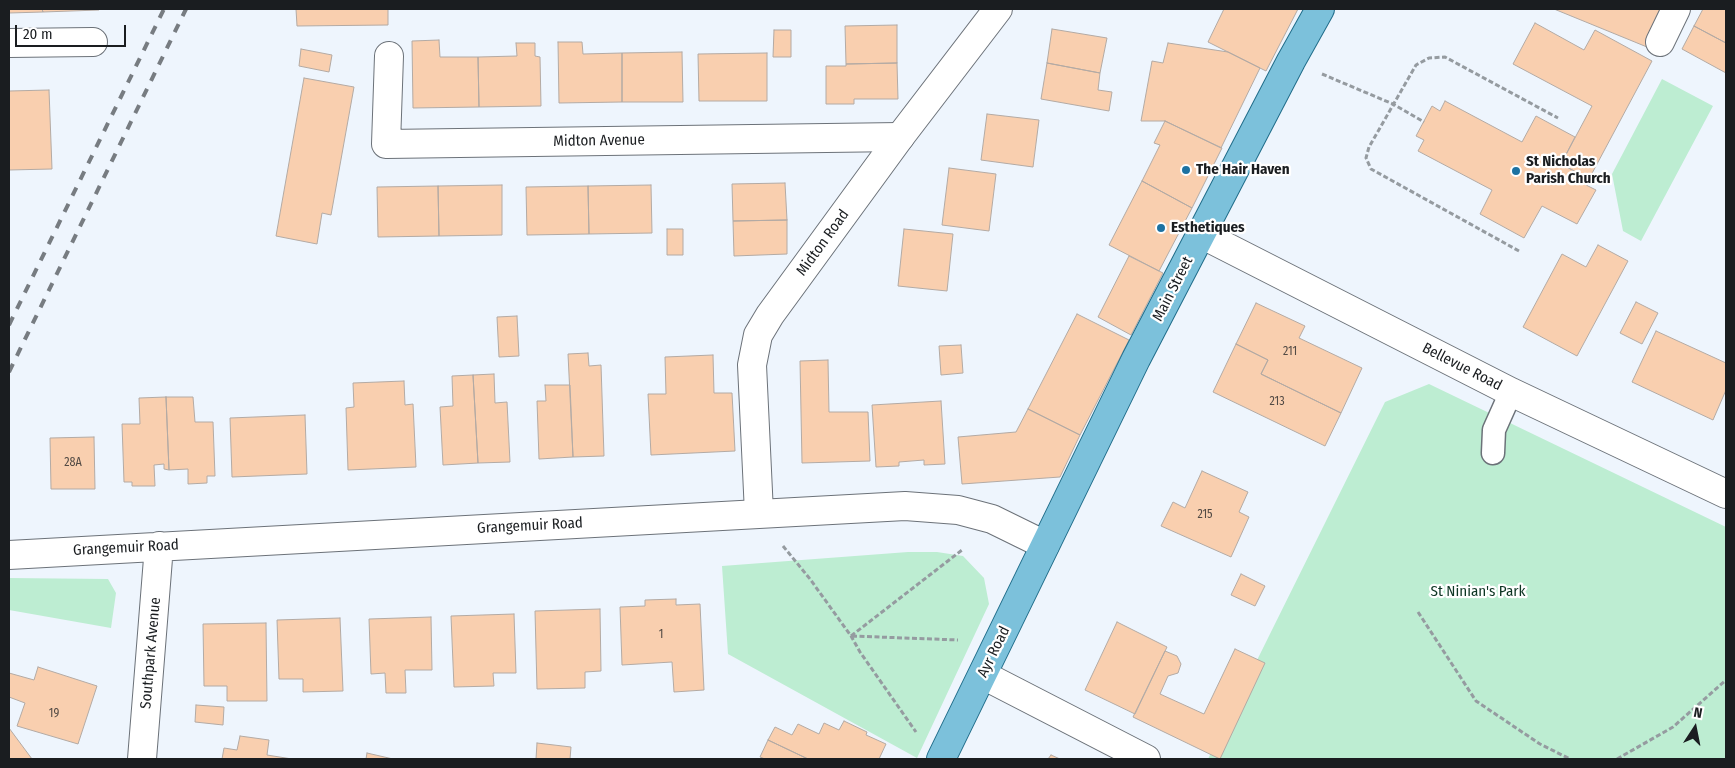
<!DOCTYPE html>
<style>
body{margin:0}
#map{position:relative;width:1735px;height:768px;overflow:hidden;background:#eef5fd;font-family:"Fira Sans Condensed",sans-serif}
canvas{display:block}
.frame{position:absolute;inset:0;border:10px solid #1a1d20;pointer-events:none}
.north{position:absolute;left:1670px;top:703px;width:50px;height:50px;-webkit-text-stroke:4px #fff;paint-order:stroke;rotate:11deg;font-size:14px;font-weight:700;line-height:20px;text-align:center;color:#1a1d20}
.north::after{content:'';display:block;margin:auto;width:18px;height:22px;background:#1a1d20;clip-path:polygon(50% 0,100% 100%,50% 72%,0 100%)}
.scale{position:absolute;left:15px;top:25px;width:111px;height:22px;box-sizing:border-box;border:2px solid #1a1d20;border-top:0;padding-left:6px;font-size:15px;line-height:18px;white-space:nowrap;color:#1a1d20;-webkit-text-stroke:4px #fff;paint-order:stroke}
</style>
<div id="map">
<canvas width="1735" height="768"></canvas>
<div class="frame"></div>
<div class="north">N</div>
<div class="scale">20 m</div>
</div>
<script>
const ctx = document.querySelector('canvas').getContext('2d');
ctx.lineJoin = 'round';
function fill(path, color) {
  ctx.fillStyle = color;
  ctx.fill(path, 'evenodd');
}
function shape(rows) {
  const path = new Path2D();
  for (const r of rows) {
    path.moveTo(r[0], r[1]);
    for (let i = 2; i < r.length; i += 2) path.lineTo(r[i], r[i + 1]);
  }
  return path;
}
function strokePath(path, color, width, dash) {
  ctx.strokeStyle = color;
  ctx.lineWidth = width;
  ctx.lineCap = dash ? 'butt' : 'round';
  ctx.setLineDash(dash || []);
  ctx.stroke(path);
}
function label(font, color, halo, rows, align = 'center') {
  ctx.font = font + ' "Fira Sans Condensed",sans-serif';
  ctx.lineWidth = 4.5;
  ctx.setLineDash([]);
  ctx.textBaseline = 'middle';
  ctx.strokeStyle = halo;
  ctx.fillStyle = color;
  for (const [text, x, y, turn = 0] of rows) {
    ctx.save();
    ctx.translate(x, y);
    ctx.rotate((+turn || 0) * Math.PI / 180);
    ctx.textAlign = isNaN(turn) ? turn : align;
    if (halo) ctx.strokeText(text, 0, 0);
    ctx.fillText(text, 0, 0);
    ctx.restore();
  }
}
fill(shape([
 [1662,79,1713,106,1641,241,1623,231,1612,174],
 [1429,384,1726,527,1726,759,1208,759,1385,402],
 [908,552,937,552,963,556,984,578,989,604,917,758,728,654,722,566],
 [9,578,108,579,116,593,111,628,9,610]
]), '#bdedd2');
const building = shape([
 [9,9,42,9,43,12,9,13,9,9],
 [42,9,99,9,99,10,43,12,42,9],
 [296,9,388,9,388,25,297,26,296,9],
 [1224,9,1298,9,1266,71,1208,42,1224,9],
 [1554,9,1663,9,1647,47,1554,9],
 [1703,9,1726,9,1726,43,1694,26,1703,9],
 [1535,23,1584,50,1595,30,1652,61,1589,179,1561,164,1592,106,1513,64,1535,23],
 [897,25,897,63,846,64,845,26,897,25],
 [1694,26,1726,43,1726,73,1682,49,1694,26],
 [1052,29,1107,38,1100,73,1047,63,1052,29],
 [774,30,791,30,791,57,773,57,774,30],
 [439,40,440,57,478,57,479,107,413,108,412,41,439,40],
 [558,42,582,42,583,54,622,53,622,102,559,103,558,42],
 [516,43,535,43,535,56,540,57,541,106,479,107,478,57,517,56,516,43],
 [1168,43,1228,52,1260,68,1221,148,1165,121,1141,121,1152,61,1163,63,1168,43],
 [301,49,332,55,329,72,299,66,301,49],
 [682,52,683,102,622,102,622,53,682,52],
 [767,53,767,101,699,101,698,54,767,53],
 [897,63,898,99,854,99,854,104,826,104,826,66,846,66,846,64,897,63],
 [1047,63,1100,73,1098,90,1112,92,1109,111,1041,99,1047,63],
 [304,78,354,87,331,215,322,213,317,244,276,236,304,78],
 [49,90,52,169,9,170,9,91,49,90],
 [1445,101,1522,142,1536,116,1575,137,1561,164,1589,179,1586,185,1596,190,1577,224,1542,206,1524,238,1480,214,1492,190,1418,151,1424,140,1416,136,1432,106,1440,111,1445,101],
 [987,114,1039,120,1033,167,981,160,987,114],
 [1165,121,1222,148,1192,208,1142,181,1160,145,1154,143,1165,121],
 [949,168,996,174,989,231,942,225,949,168],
 [1142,181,1192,208,1159,271,1109,245,1142,181],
 [785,183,787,220,733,221,732,184,785,183],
 [502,185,502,235,439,236,438,186,502,185],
 [651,185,652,233,589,234,588,186,651,185],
 [438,186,439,236,378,237,377,187,438,186],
 [588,186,589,234,527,235,526,187,588,186],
 [787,220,787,254,734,256,733,221,787,220],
 [667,229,683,229,683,255,667,255,667,229],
 [904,229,953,234,947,291,898,286,904,229],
 [1598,245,1628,261,1577,356,1523,327,1562,254,1586,267,1598,245],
 [1129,256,1163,273,1131,335,1098,317,1129,256],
 [1636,302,1658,313,1642,344,1620,333,1636,302],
 [1256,303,1305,326,1299,338,1362,368,1341,413,1261,374,1268,360,1236,344,1256,303],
 [1077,314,1129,340,1080,435,1028,409,1077,314],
 [517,316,519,356,499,357,497,317,517,316],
 [1656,331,1726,363,1726,390,1713,420,1632,382,1656,331],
 [1236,344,1268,360,1261,374,1341,413,1325,446,1213,392,1236,344],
 [961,345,963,373,941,375,939,346,961,345],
 [588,353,589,366,601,365,604,456,573,457,568,354,588,353],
 [713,355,714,393,732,393,735,451,651,455,648,394,666,394,665,357,713,355],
 [828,360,829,412,868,412,870,461,802,463,800,361,828,360],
 [494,374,495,403,507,402,510,462,478,463,473,375,494,374],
 [473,375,478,463,443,465,440,407,453,406,452,376,473,375],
 [404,381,405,405,413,404,416,467,348,470,346,408,354,407,353,383,404,381],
 [545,385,570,385,573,457,539,459,537,401,546,401,545,385],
 [166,397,193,397,195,422,213,422,215,476,207,476,207,483,188,484,188,469,169,470,166,397],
 [166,397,169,470,164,469,164,464,154,465,155,486,132,486,132,482,124,482,122,424,140,424,139,398,166,397],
 [941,401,945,464,924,465,924,460,899,462,899,466,876,467,872,405,941,401],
 [1028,409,1080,435,1060,477,962,484,958,437,1016,432,1028,409],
 [305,415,307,474,232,477,230,418,305,415],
 [94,437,95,489,51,489,50,438,94,437],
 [1202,471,1248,492,1239,512,1249,517,1231,557,1161,526,1173,502,1185,508,1202,471],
 [1241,574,1265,586,1255,606,1231,595,1241,574],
 [676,599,676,605,700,604,704,690,674,692,672,662,622,665,620,607,645,606,645,600,676,599],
 [600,609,601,671,585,672,585,688,537,689,535,611,600,609],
 [514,614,516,673,493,673,494,686,454,687,451,616,514,614],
 [431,617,432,670,405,670,406,693,386,693,385,673,371,674,369,619,431,617],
 [340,618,343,691,303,692,303,679,279,679,277,620,340,618],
 [1117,622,1167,647,1135,714,1085,690,1117,622],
 [266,623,267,701,227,701,227,686,204,686,203,624,266,623],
 [1235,649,1265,663,1220,759,1133,717,1165,651,1177,656,1181,664,1178,673,1168,676,1160,694,1204,714,1235,649],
 [38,667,97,686,78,744,17,726,25,703,9,697,9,673,34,680,38,667],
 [196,705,224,707,223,725,195,722,196,705],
 [844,721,867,732,866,735,886,744,879,759,808,759,768,740,775,727,792,735,798,724,819,734,824,723,839,730,844,721],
 [9,728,32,759,9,759,9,728],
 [240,736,269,740,267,755,292,759,222,759,224,748,237,750,240,736],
 [768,740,808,759,765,759,760,757,768,740],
 [537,743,571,747,570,759,536,759,537,743],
 [367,753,393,759,366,759,367,753],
 [1051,755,1060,759,1048,759,1051,755]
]);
fill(building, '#f9cfaf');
strokePath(building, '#b3aaa4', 1);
const service = shape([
 [1493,453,1494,430,1511,392]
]);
const minor = shape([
 [1660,42,1676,9],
 [9,43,93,42],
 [389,56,386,144,900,137],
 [9,555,905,506,958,510,992,519,1045,545],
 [983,675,1146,759],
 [142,759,159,546]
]);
const tertiary = shape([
 [1201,234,1511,392,1726,494],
 [759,513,752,365,758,335,770,315,900,137,998,9]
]);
const primary = shape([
 [941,759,1136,359,1291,61,1320,9]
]);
strokePath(service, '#6c7279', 25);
strokePath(minor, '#6c7279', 30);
strokePath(tertiary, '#6c7279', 30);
strokePath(primary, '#206d8a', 30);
strokePath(shape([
 [1322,74,1393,104,1424,122],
 [1519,251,1371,169,1366,158,1369,147,1416,65,1429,58,1445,57,1558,118],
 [783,546,810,579,851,636,860,652,916,732],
 [1418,612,1476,701,1540,744,1570,759],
 [851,636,962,550],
 [852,636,958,640],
 [1617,759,1673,727,1726,680]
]), '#959ba0', 3, [5, 2.5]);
strokePath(service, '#fff', 22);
strokePath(minor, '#fff', 28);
strokePath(tertiary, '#fff', 28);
strokePath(primary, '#7cc1db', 28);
strokePath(shape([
 [9,325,164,9],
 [9,372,186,9]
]), '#777c81', 4, [9, 9]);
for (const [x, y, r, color] of [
 [1186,170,5,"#1d72a2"],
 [1516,171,5,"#1d72a2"],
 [1161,228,5,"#1d72a2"]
]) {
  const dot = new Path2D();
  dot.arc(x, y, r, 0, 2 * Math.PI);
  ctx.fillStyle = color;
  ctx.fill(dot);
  strokePath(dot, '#fff', 2);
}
label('12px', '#524a44', null, [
 ["211",1290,352],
 ["213",1277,402],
 ["28A",73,463],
 ["215",1205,515],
 ["1",661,635],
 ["19",54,714]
]);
label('15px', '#1a1d20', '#fff', [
 ["Midton Avenue",599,141,-1],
 ["Midton Road",823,243,-54],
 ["Main Street",1173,289,-63],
 ["Bellevue Road",1462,367,27],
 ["Grangemuir Road",530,526,-3],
 ["Grangemuir Road",126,548,-3],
 ["Ayr Road",994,652,-64],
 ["Southpark Avenue",151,653,-85]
]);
label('bold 15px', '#1a1d20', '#fff', [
 ["St Nicholas",1526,162],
 ["Parish Church",1526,179],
 ["The Hair Haven",1196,170],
 ["Esthetiques",1171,228]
], 'left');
label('15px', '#0d3523', '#fff', [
 ["St Ninian's Park",1478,592]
]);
</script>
